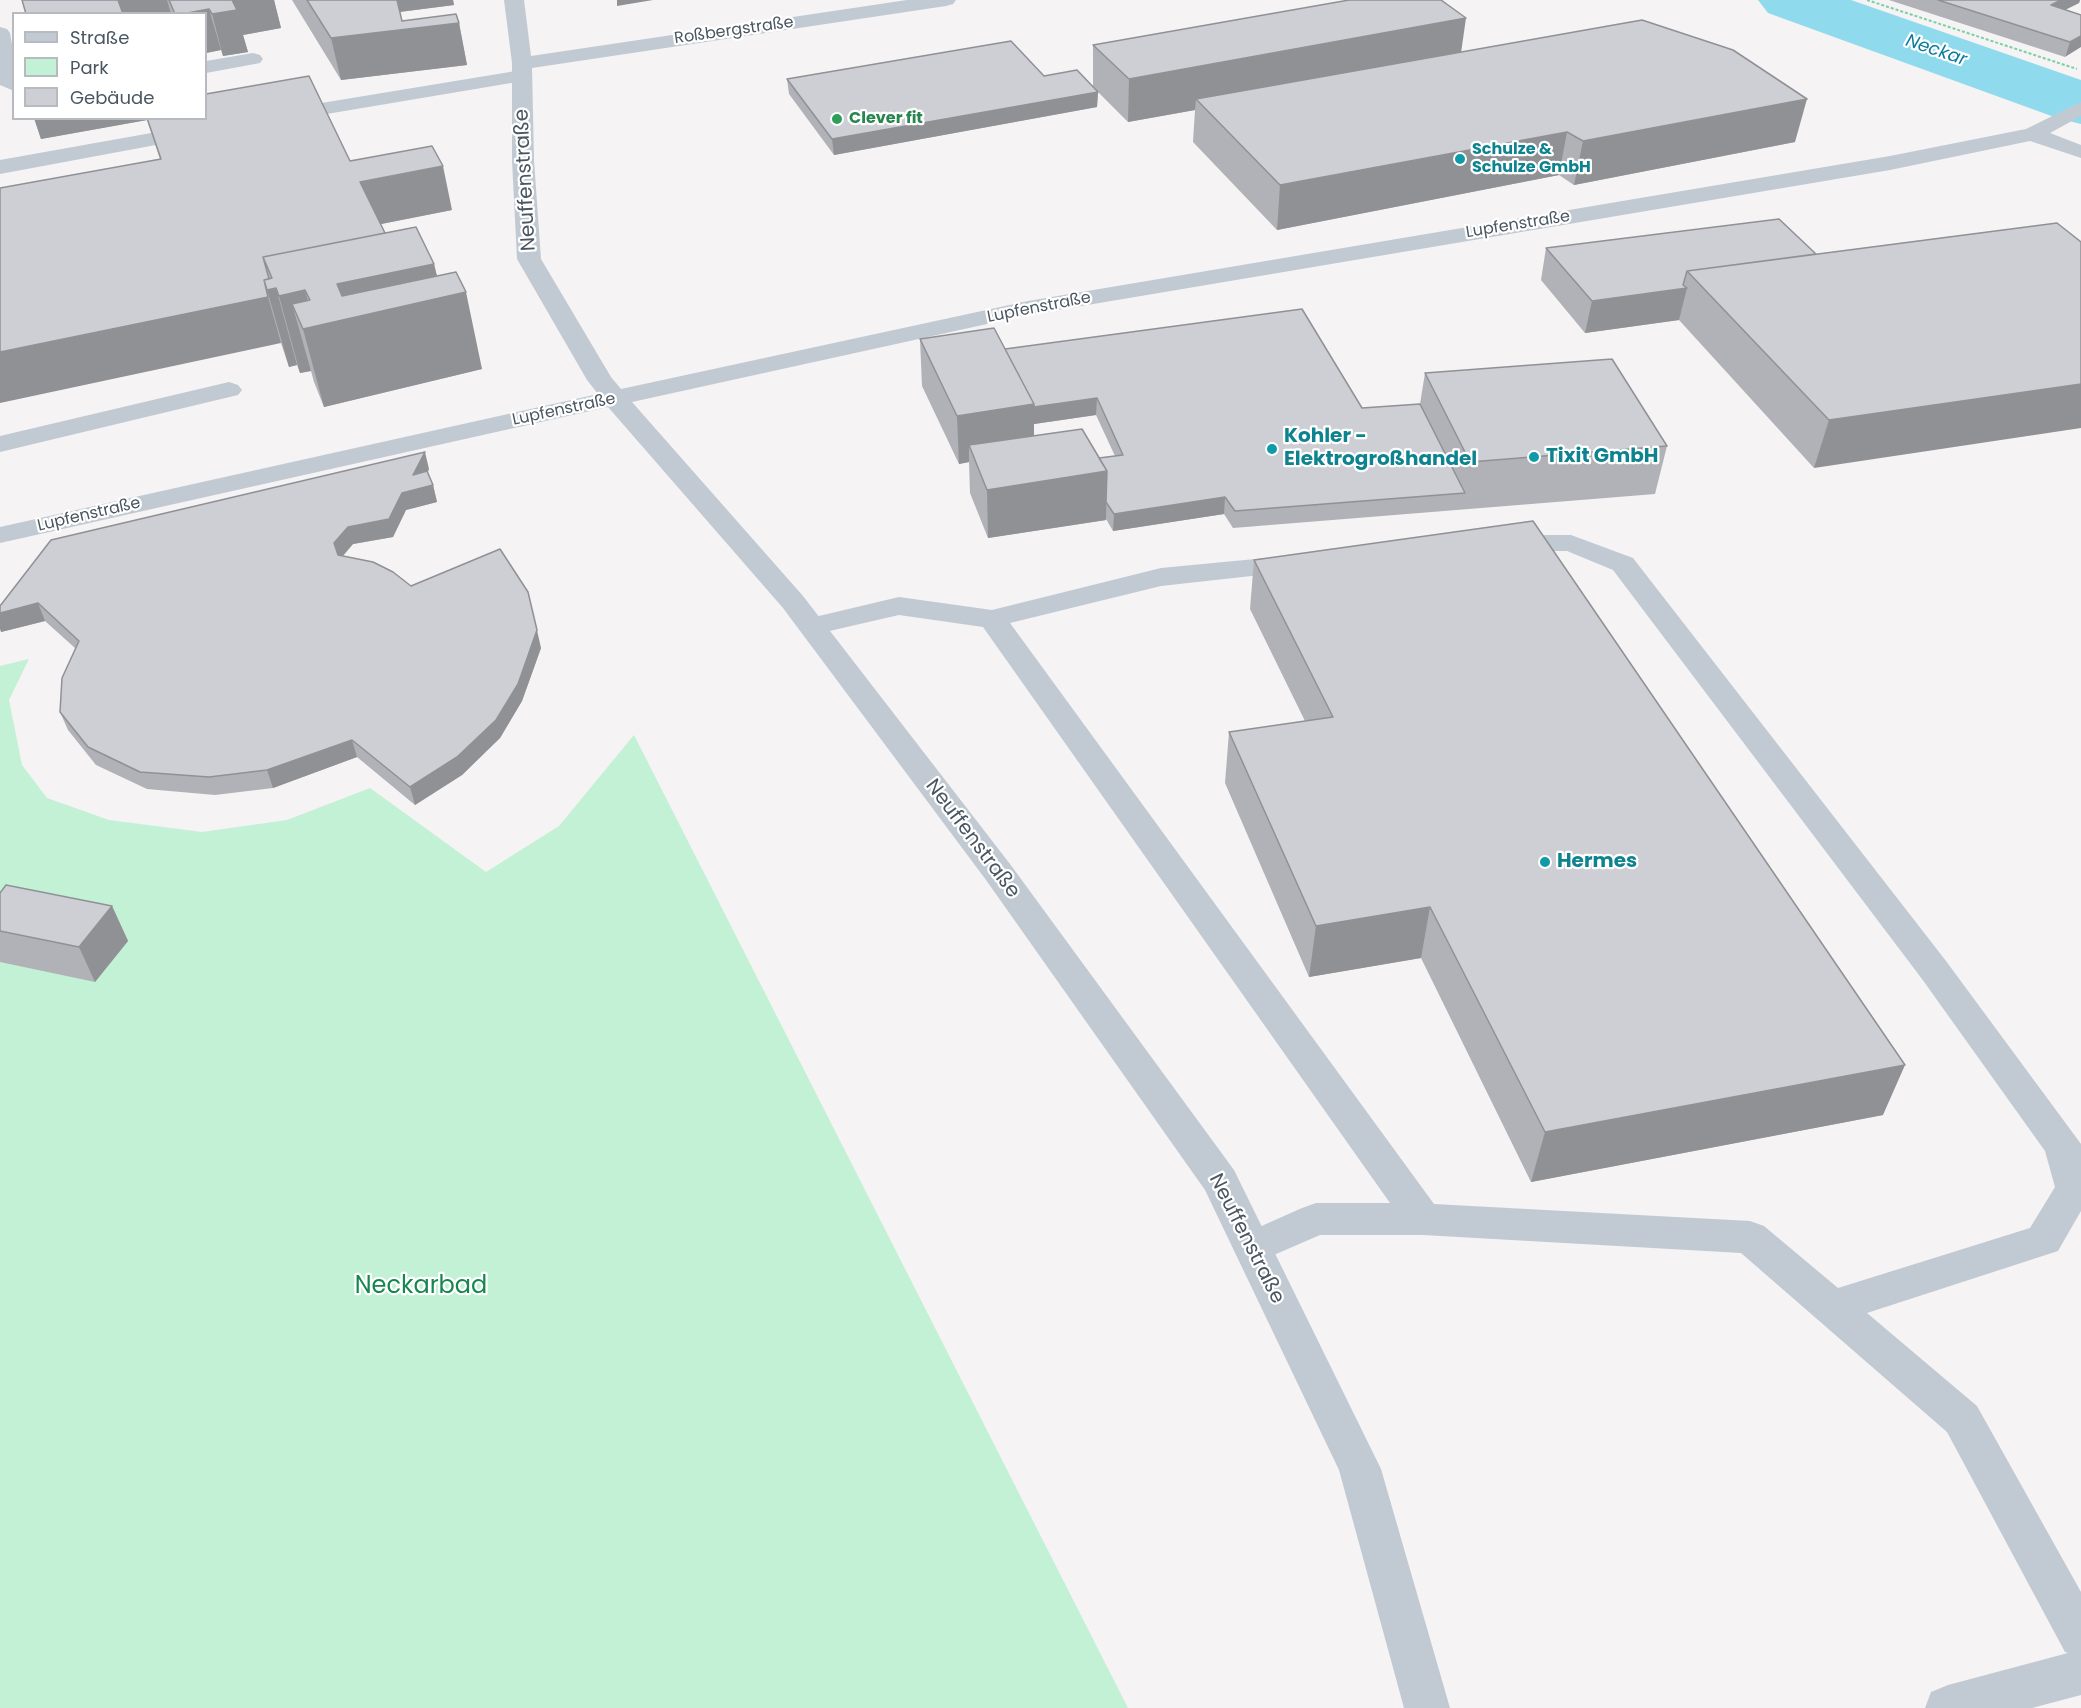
<!DOCTYPE html>
<meta charset="utf-8">
<style>
body{margin:0}
#map{position:relative;width:2081px;height:1708px;overflow:hidden;background:#f5f3f3;font-family:Poppins,sans-serif}
canvas{display:block}
.legend{position:absolute;left:12px;top:12px;width:195px;height:108px;box-sizing:border-box;background:#fff;border:2px solid #b7bbc0;margin:0;padding:8px 10px;list-style:none;font-size:18px;color:#4a5661}
.legend li{display:flex;align-items:center;gap:12px;height:30px}
.legend b{width:30px;border:2px solid #b7bbc0}
</style>
<div id="map">
<canvas width="2081" height="1708"></canvas>
<ul class="legend">
<li><b style="height:8px;background:#c1cad2"></b>Straße</li>
<li><b style="height:16px;background:#c3f1d5"></b>Park</li>
<li><b style="height:16px;background:#cdcfd5"></b>Gebäude</li>
</ul>
</div>
<script>
const ctx = document.querySelector('canvas').getContext('2d');
ctx.lineJoin = 'round';
function fill(path, color) {
  ctx.fillStyle = color;
  ctx.fill(path, 'evenodd');
}
function shape(rows) {
  const path = new Path2D();
  for (const r of rows) {
    path.moveTo(r[0], r[1]);
    for (let i = 2; i < r.length; i += 2) path.lineTo(r[i], r[i + 1]);
  }
  return path;
}
function strokePath(path, color, width, dash) {
  ctx.strokeStyle = color;
  ctx.lineWidth = width;
  ctx.lineCap = dash ? 'butt' : 'round';
  ctx.setLineDash(dash || []);
  ctx.stroke(path);
}
function label(font, color, halo, rows, align = 'center') {
  ctx.font = font + ' Poppins,sans-serif';
  ctx.lineWidth = 4.5;
  ctx.setLineDash([]);
  ctx.textBaseline = 'middle';
  ctx.strokeStyle = halo;
  ctx.fillStyle = color;
  for (const [text, x, y, turn = 0] of rows) {
    ctx.save();
    ctx.translate(x, y);
    ctx.rotate((+turn || 0) * Math.PI / 180);
    ctx.textAlign = isNaN(turn) ? turn : align;
    if (halo) ctx.strokeText(text, 0, 0);
    ctx.fillText(text, 0, 0);
    ctx.restore();
  }
}
fill(shape([
 [29,659,9,700,22,765,47,798,109,820,202,832,287,820,370,788,486,872,559,826,634,735,1128,1708,0,1708,0,666]
]), '#c3f1d5');
fill(shape([
 [1758,0,1851,0,2081,80,2081,124,2057,118,1768,13,1758,0]
]), '#90daee');
strokePath(shape([
 [1867,0,2077,69]
]), '#7ad0a6', 2, [3, 2]);
fill(shape([
 [0,27,7,29,10,33,14,56,14,91,0,85,0,27],
 [253,53,260,55,263,59,260,63,206,73,206,61,253,53],
 [522,70,529,72,532,76,529,80,279,122,272,120,268,116,272,112,279,110,522,70],
 [196,125,204,126,207,131,204,136,0,174,0,160,196,125],
 [229,382,238,385,242,390,238,395,0,452,0,436,229,382],
 [1503,535,1571,535,1633,558,1946,961,2081,1144,2081,1211,2058,1251,1867,1313,1977,1406,2081,1592,2081,1695,2032,1708,1925,1708,1931,1692,1948,1685,2068,1653,2065,1652,1947,1432,1741,1253,1423,1235,1320,1235,1253,1264,1239,1260,1233,1248,1239,1236,1302,1208,1316,1203,1390,1203,983,627,899,615,812,635,802,632,797,626,802,620,899,597,992,610,1161,568,1297,555,1307,557,1311,563,1307,569,1297,571,1161,586,1010,623,1434,1204,1750,1221,1764,1226,1838,1288,2030,1228,2055,1187,2045,1151,1922,979,1613,570,1567,551,1503,551,1493,549,1489,543,1493,537,1503,535]
]), '#c1cad2');
fill(shape([
 [504,0,524,0,531,56,907,0,956,0,953,4,946,6,532,68,534,160,541,259,611,377,621,389,1028,301,1890,156,2026,129,2081,102,2081,116,2050,133,2081,145,2081,158,2030,141,1890,170,1028,315,632,402,803,596,1010,864,1234,1170,1381,1469,1450,1708,1404,1708,1339,1470,1205,1190,986,880,783,608,608,407,0,543,0,527,598,394,587,380,517,259,512,160,512,63,504,0]
]), '#c1cad2');
fill(shape([
 [22,0,274,0,281,28,243,35,248,52,223,56,221,50,206,53,206,14,26,14],
 [292,0,453,0,454,5,400,12,402,21,459,23,467,65,341,80],
 [1889,0,2080,0,2079,3,2065,10,2081,15,2065,57],
 [1093,45,1462,52,1795,142,1574,185,1559,175,1277,230,1193,142,1195,110,1128,122,1098,92,1097,107,834,155,789,94,787,79,1044,76,1093,87],
 [34,118,206,118,350,161,452,210,381,224,385,233,434,264,437,276,482,369,324,407,314,382,311,371,300,373,297,365,289,367,281,343,160,159,147,120,41,139],
 [2057,223,1814,468,1679,320,1585,333,1541,280,1546,248,1816,254],
 [920,339,1005,349,1362,408,1420,404,1425,373,1667,446,1655,494,1233,528,1224,514,1113,531,1106,519,1106,520,988,538,970,493,969,462,959,464,922,386],
 [1096,415,1115,456,1099,458,1034,435,1034,424],
 [429,469,428,472,433,485,437,502,406,510,393,537,353,544,343,556,411,586,541,648,522,701,500,738,462,775,415,805,357,757,273,788,215,795,147,789,96,765,68,730,60,712,75,648,45,621,1,632,0,606],
 [1254,560,1883,1115,1531,1182,1421,958,1309,977,1225,783,1229,732,1305,721,1250,609],
 [0,893,112,906,128,941,95,982,0,962]
]), '#b0b2b7');
fill(shape([
 [118,0,167,0,171,14,122,14],
 [230,0,274,0,281,28,243,35,248,52,223,56,212,14],
 [397,0,453,0,454,5,399,12],
 [617,0,653,0,617,6],
 [2061,0,2080,0,2079,3,2046,19,2051,5],
 [209,9,221,50,206,53,206,14,182,14],
 [1466,18,1460,60,1196,99,1195,110,1128,122,1129,79],
 [459,23,467,65,341,80,331,38],
 [2081,36,2081,47,2065,57,2070,42],
 [1098,92,1097,107,834,155,832,139],
 [1807,99,1795,142,1574,185,1583,141],
 [34,118,147,118,147,120,41,139],
 [1567,132,1559,175,1277,230,1280,185],
 [443,166,452,210,371,226,360,182],
 [399,261,401,271,434,264,442,297,466,292,482,369,324,407,303,329,292,304,311,371,300,373,279,296,276,288,297,365,289,367,267,290,275,289,274,287],
 [305,290,310,300,316,326,315,326],
 [1687,288,1679,320,1585,333,1592,301],
 [268,297,281,343,0,403,0,352],
 [2081,384,2081,428,1814,468,1829,420],
 [1097,398,1096,415,1034,424,1034,451,969,445,969,462,959,464,957,416,1034,404],
 [425,452,429,469,419,488,433,485,437,502,406,510,393,537,353,544,339,560,334,543,348,527,402,493],
 [1107,471,1106,520,988,538,987,490],
 [1225,497,1224,514,1113,531,1114,514],
 [38,603,45,621,1,632,0,629,0,613],
 [537,630,541,648,522,701,500,738,462,775,415,805,410,787],
 [352,740,357,757,273,788,267,770],
 [112,906,128,941,95,982,79,947],
 [1430,907,1421,958,1309,977,1316,926],
 [1905,1065,1883,1115,1531,1182,1545,1132]
]), '#909195');
const building = shape([
 [22,0,118,0,123,14,26,14,22,0],
 [169,0,232,0,237,10,212,14,209,9,182,14,175,14,169,0],
 [307,0,397,0,402,21,456,14,459,23,331,38,307,0],
 [1349,0,1441,0,1466,18,1129,79,1093,45,1349,0],
 [1938,0,2061,0,2051,5,2081,15,2081,36,2070,42,1938,0],
 [1642,20,1733,50,1807,99,1583,141,1567,132,1280,185,1196,99,1642,20],
 [1011,41,1044,76,1077,70,1098,92,832,139,787,79,1011,41],
 [309,76,350,161,432,146,443,166,360,182,385,233,263,257,269,279,264,280,268,297,0,352,0,188,161,159,147,118,206,118,206,94,309,76],
 [1779,219,1816,254,1687,271,1683,285,1687,288,1592,301,1546,248,1779,219],
 [2057,223,2081,242,2081,384,1829,420,1687,271,2057,223],
 [416,227,434,264,337,284,342,296,456,272,466,292,303,329,292,304,310,300,305,290,279,296,276,288,267,290,264,280,272,278,263,257,416,227],
 [1302,309,1362,408,1420,404,1465,493,1235,511,1225,497,1114,514,1106,502,1107,471,1099,458,1123,455,1097,398,1034,407,1034,404,1005,349,1302,309],
 [994,328,1034,404,957,416,920,339,994,328],
 [1612,359,1667,446,1470,462,1425,373,1612,359],
 [1082,429,1107,471,987,490,969,445,1082,429],
 [425,452,413,475,427,471,433,485,402,493,389,519,348,527,334,543,338,555,373,562,393,572,411,586,500,549,528,592,537,630,518,684,496,720,457,757,410,787,352,740,267,770,209,777,140,772,88,747,60,712,62,678,79,641,38,603,0,613,0,606,51,540,425,452],
 [1533,521,1905,1065,1545,1132,1430,907,1316,926,1229,732,1333,717,1254,560,1533,521],
 [6,885,112,906,79,947,0,931,0,893,6,885]
]);
fill(building, '#cdcfd5');
strokePath(building, '#909195', 1.5);
for (const [x, y, r, color] of [
 [837,119,6,"#2e9e5b"],
 [1460,159,6,"#0f9aa8"],
 [1272,449,6,"#0f9aa8"],
 [1534,457,6,"#0f9aa8"],
 [1545,862,6,"#0f9aa8"]
]) {
  const dot = new Path2D();
  dot.arc(x, y, r, 0, 2 * Math.PI);
  ctx.fillStyle = color;
  ctx.fill(dot);
  strokePath(dot, '#fff', 2);
}
label('16px', '#4a5661', '#fff', [
 ["Roßbergstraße",734,31,-8],
 ["Lupfenstraße",1518,225,-9],
 ["Lupfenstraße",1039,308,-11],
 ["Lupfenstraße",564,410,-12],
 ["Lupfenstraße",89,515,-13]
]);
label('bold 16px', '#27864d', '#fff', [
 ["Clever fit",849,119]
], 'left');
label('bold 16px', '#0d838f', '#fff', [
 ["Schulze &",1472,150],
 ["Schulze GmbH",1472,168]
], 'left');
label('italic 18px', '#0c7c9b', '#fff', [
 ["Neckar",1936,51,19]
]);
label('20px', '#4a5661', '#fff', [
 ["Neuffenstraße",526,180,-93],
 ["Neuffenstraße",972,839,53],
 ["Neuffenstraße",1246,1239,63]
]);
label('bold 20px', '#0d838f', '#fff', [
 ["Kohler -",1284,437],
 ["Elektrogroßhandel",1284,460],
 ["Tixit GmbH",1546,457],
 ["Hermes",1557,862]
], 'left');
label('24px', '#17864f', '#fff', [
 ["Neckarbad",421,1287]
]);
</script>
